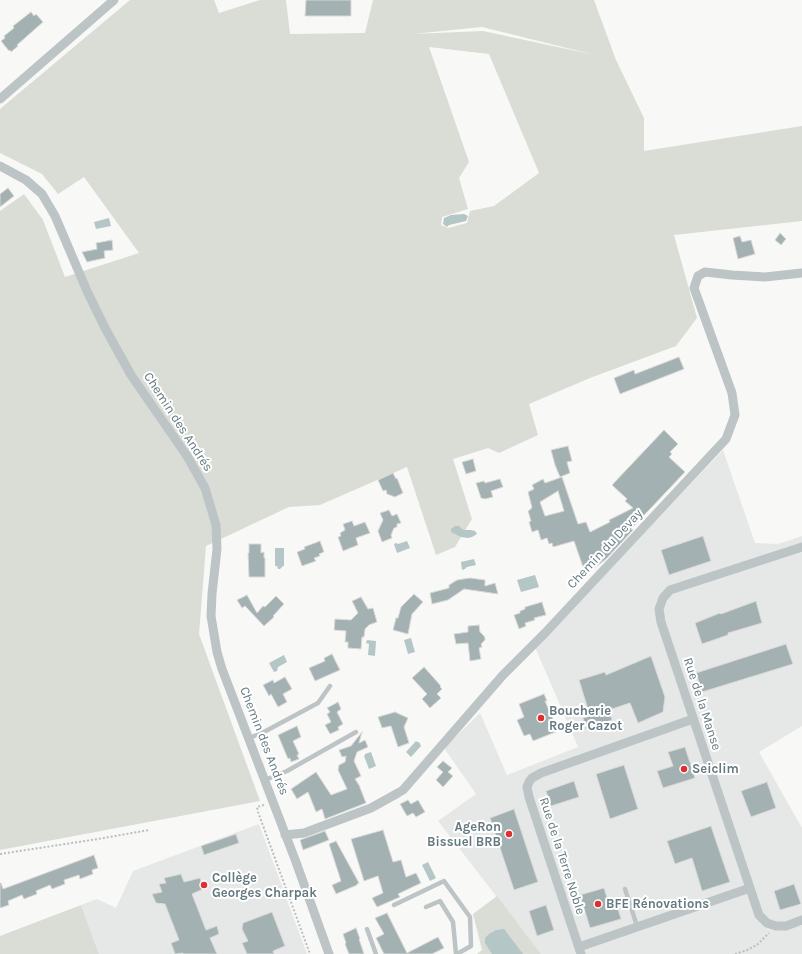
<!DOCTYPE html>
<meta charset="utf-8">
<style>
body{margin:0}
canvas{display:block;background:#f8f8f6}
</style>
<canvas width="802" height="954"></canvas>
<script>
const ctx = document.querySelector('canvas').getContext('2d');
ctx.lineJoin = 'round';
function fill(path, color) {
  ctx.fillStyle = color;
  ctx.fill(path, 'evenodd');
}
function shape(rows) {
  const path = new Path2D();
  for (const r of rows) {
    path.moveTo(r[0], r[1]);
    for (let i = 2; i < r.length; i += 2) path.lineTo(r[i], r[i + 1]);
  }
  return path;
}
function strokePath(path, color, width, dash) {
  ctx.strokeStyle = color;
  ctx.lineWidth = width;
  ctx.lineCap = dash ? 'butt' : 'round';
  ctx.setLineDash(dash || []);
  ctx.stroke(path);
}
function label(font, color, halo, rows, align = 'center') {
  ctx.font = font + ' Karla,sans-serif';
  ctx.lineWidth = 4;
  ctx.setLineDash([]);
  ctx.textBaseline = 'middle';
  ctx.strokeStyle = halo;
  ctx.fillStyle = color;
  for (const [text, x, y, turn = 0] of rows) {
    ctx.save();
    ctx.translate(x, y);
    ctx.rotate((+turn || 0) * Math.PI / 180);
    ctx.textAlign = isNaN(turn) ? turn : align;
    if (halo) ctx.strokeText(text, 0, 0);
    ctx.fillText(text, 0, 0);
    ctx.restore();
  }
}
fill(shape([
 [723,450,755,543,778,544,802,536,802,726,759,752,802,828,802,954,541,954,438,821,476,794,444,748,480,713,507,775,578,747,535,647],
 [259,824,307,954,99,954,81,905,97,899,116,908,133,871]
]), '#e6e8e7');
fill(shape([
 [130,0,214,0,219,13,260,0,286,0,290,34,365,33,373,0,594,0,616,60,644,118,644,151,802,126,802,221,674,235,697,318,676,346,590,378,529,404,538,435,499,453,488,448,453,459,472,519,455,547,436,555,407,467,320,505,289,507,206,546,199,634,260,801,0,850,0,211,24,194,43,220,65,277,139,253,84,177,58,194,42,174,0,153,0,109],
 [482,27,595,55,483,31,413,34],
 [429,47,489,54,539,173,494,206,470,211,467,223,448,228,441,225,442,217,468,209,459,178,469,162],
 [497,896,541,954,477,954,482,950,473,914],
 [81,905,99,954,0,954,0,936]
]), '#daddd5');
fill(shape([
 [464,214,468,216,466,221,449,225,447,227,443,224,444,218,451,215],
 [109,218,111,226,96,229,94,222],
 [455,526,459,526,462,529,465,530,471,530,475,531,477,534,472,537,468,538,461,537,451,532,451,529],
 [407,541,410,548,397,553,394,544,396,543,398,544],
 [275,548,284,548,284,566,283,566,280,569,278,569,277,566,275,566],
 [474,559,476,565,467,567,465,569,462,570,461,562],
 [535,575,539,587,521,592,517,580],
 [411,638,415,652,408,654,404,640],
 [367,640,376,641,375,656,368,655,369,644,366,643],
 [284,655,287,662,278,667,277,671,274,672,269,663],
 [416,741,417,742,419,742,421,746,411,757,406,752],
 [371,752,376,766,369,769,364,756,365,755,365,754],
 [428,862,436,878,430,881,422,865],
 [504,929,523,954,492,954,485,943,485,938,489,934,496,930]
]), '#b4c6c6');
const building = shape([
 [306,0,351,0,351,16,305,16,306,0],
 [31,12,34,16,36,14,43,22,17,45,18,46,11,52,10,50,9,51,1,41,5,38,4,36,14,28,13,26,31,12],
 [8,188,14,196,0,207,0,194,8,188],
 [780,233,786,239,781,245,775,240,780,233],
 [740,236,742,242,751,240,755,254,738,259,733,238,740,236],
 [112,240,113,250,104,251,105,258,87,262,82,252,97,249,96,243,112,240],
 [679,357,684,369,620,394,614,378,634,370,635,374,679,357],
 [664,430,678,444,670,452,672,454,669,457,685,472,631,529,633,530,606,559,587,574,583,567,574,541,553,547,552,543,549,544,547,538,541,540,538,530,532,532,529,522,531,521,528,511,531,509,531,508,532,508,528,492,534,489,532,485,543,479,545,483,562,477,578,524,586,522,590,532,610,522,609,520,633,508,625,501,627,499,612,485,664,430],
 [558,491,564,511,545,516,540,502,558,491],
 [568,446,572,461,567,462,570,473,560,477,555,465,551,450,568,446],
 [473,459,476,471,466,474,462,462,473,459],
 [393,473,396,479,397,478,403,493,395,497,387,494,386,490,383,491,378,480,393,473],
 [500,479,503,487,491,491,493,497,485,499,481,498,476,483,484,481,485,483,500,479],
 [389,510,392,516,397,514,401,523,397,524,397,527,394,528,391,535,392,538,382,542,378,531,383,520,380,513,389,510],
 [352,521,354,526,365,522,370,533,356,538,358,545,343,551,338,537,341,536,340,533,345,530,343,524,352,521],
 [703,536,711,561,669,575,661,550,703,536],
 [320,541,324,552,319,554,320,556,314,558,316,561,302,566,297,552,305,549,304,547,320,541],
 [249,544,261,544,261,553,264,552,264,558,265,558,265,577,249,577,248,553,249,553,249,544],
 [470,578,485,580,485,586,495,583,498,594,464,589,448,600,432,604,430,593,449,588,449,585,457,580,470,578],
 [414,594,423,602,412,614,408,634,393,630,396,618,398,618,401,607,414,594],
 [247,595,257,613,263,606,265,607,276,596,284,604,273,616,274,617,264,626,245,606,242,608,237,600,247,595],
 [361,597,368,609,373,608,377,622,369,625,365,629,364,637,362,637,361,649,348,648,348,642,345,642,346,631,334,630,335,619,351,620,358,613,352,601,361,597],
 [756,601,762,623,728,633,728,635,702,644,695,623,720,613,721,614,756,601],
 [542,602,546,615,534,618,535,620,525,623,526,626,519,629,514,615,520,613,520,611,525,609,525,607,542,602],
 [479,625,480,632,484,636,485,638,485,640,481,644,482,647,479,648,481,659,470,661,468,643,456,644,454,634,468,632,468,626,479,625],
 [786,644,793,664,702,692,696,673,786,644],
 [332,654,340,670,315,681,309,668,325,661,324,658,332,654],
 [651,656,665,697,663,712,638,723,630,703,609,710,612,720,586,729,583,718,590,716,579,680,605,672,606,675,651,656],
 [424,667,441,686,440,687,442,689,437,694,441,698,430,708,422,699,427,694,412,678,424,667],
 [285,677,292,689,283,694,287,702,278,707,271,694,269,696,263,685,273,680,274,683,285,677],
 [544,694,547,701,545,701,558,731,533,741,530,734,524,736,517,720,524,717,519,704,544,694],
 [338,702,341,709,337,712,343,724,338,727,339,730,330,734,325,725,331,722,327,714,330,712,327,708,338,702],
 [395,712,408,718,404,727,409,743,398,747,391,726,382,728,378,717,395,712],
 [297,726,301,737,293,741,299,754,297,755,299,759,291,762,290,758,288,759,278,735,297,726],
 [362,732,359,743,365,740,368,747,357,752,354,761,361,776,355,779,359,785,366,803,325,819,322,809,316,812,308,792,297,799,291,789,316,772,331,795,347,789,338,770,339,765,345,762,346,756,342,757,339,750,351,746,362,732],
 [685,747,695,778,663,788,657,771,673,766,668,752,685,747],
 [443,761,452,768,448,772,453,776,443,787,436,780,443,772,437,767,443,761],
 [624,765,638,809,610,819,596,774,624,765],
 [574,781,579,797,551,806,546,791,574,781],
 [767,782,776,808,751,817,741,791,767,782],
 [408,800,411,804,418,800,425,812,416,817,413,813,407,816,400,804,408,800],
 [514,809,538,882,514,890,490,818,514,809],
 [711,826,730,882,702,891,692,858,675,864,667,841,711,826],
 [383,830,393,862,401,860,406,877,416,873,421,883,398,894,400,897,377,907,372,898,383,893,378,876,364,881,351,839,383,830],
 [325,831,329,840,303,850,300,840,325,831],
 [236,834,239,843,204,855,201,846,236,834],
 [336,841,359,883,357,884,357,885,336,894,332,885,341,881,329,844,336,841],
 [94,855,98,868,92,870,93,874,80,879,79,875,64,880,65,884,52,889,50,885,36,891,37,894,24,899,22,895,8,901,9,905,0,908,0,883,1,883,3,889,94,855],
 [181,874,184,882,200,878,203,889,192,894,206,930,217,926,219,934,210,938,217,954,183,954,183,953,175,954,171,943,179,940,165,904,156,903,152,894,162,892,159,884,166,883,164,878,181,874],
 [794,884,801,904,780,910,774,891,794,884],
 [604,888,610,907,617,905,621,919,590,928,580,895,604,888],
 [546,905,554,930,537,936,529,911,546,905],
 [272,912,285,946,273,951,274,954,247,954,242,943,248,941,242,929,243,923,272,912],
 [387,913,407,953,438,937,444,948,432,954,384,954,376,938,384,934,375,918,387,913],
 [356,928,360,939,359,939,364,954,349,954,345,944,346,943,343,934,356,928]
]);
fill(building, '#a4b1b3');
strokePath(building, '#dadad8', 1);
strokePath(shape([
 [264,805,257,807,258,812,310,954],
 [0,854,98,839,149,830],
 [735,954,747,950,757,945,769,933]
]), '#babec0', 2, [2, 2]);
strokePath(shape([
 [249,738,262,733,318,703,330,686],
 [265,780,287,771,356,732],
 [625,889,637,926],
 [394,905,444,881,470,917,471,946,457,954],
 [426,907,440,901,453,922,456,954],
 [367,929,376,954]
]), '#bdc4c6', 4.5);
strokePath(shape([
 [0,99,114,0],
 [0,166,26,180,42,194,55,216,87,291,105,328,131,375,187,456,205,488,216,525,217,549,212,594,211,616,217,652,222,669,296,862,329,954],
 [802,547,670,590,663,598,659,609,661,622,759,915,767,923,776,926,786,926,802,920],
 [285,835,304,833,371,808,398,793,403,790,503,675,545,633,726,439,735,415,732,393,694,288,698,276,705,272,732,275,765,277,802,273],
 [579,947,750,888],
 [581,954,529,797,527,787,529,782,532,778,541,773,693,719]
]), '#bdc4c6', 9);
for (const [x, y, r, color] of [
 [541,718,4,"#de3033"],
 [684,769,4,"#de3033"],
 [509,834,4,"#de3033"],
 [204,885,4,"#de3033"],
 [598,904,4,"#de3033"]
]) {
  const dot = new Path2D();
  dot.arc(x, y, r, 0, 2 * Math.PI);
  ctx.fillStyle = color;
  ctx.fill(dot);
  strokePath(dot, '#fff', 1.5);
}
label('13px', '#647a80', '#fff', [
 ["Chemin des Andrés",178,422,57],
 ["Chemin du Devay",605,549,-47],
 ["Rue de la Manse",702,704,72],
 ["Chemin des Andrés",264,741,69],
 ["Rue de la Terre Noble",562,856,72]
]);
label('bold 13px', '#647a80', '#fff', [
 ["Boucherie",549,711],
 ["Roger Cazot",549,726],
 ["Seiclim",692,769],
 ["AgeRon",501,827,"right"],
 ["Bissuel BRB",501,842,"right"],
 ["Collège",212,878],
 ["Georges Charpak",212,893],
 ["BFE Rénovations",606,904]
], 'left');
</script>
